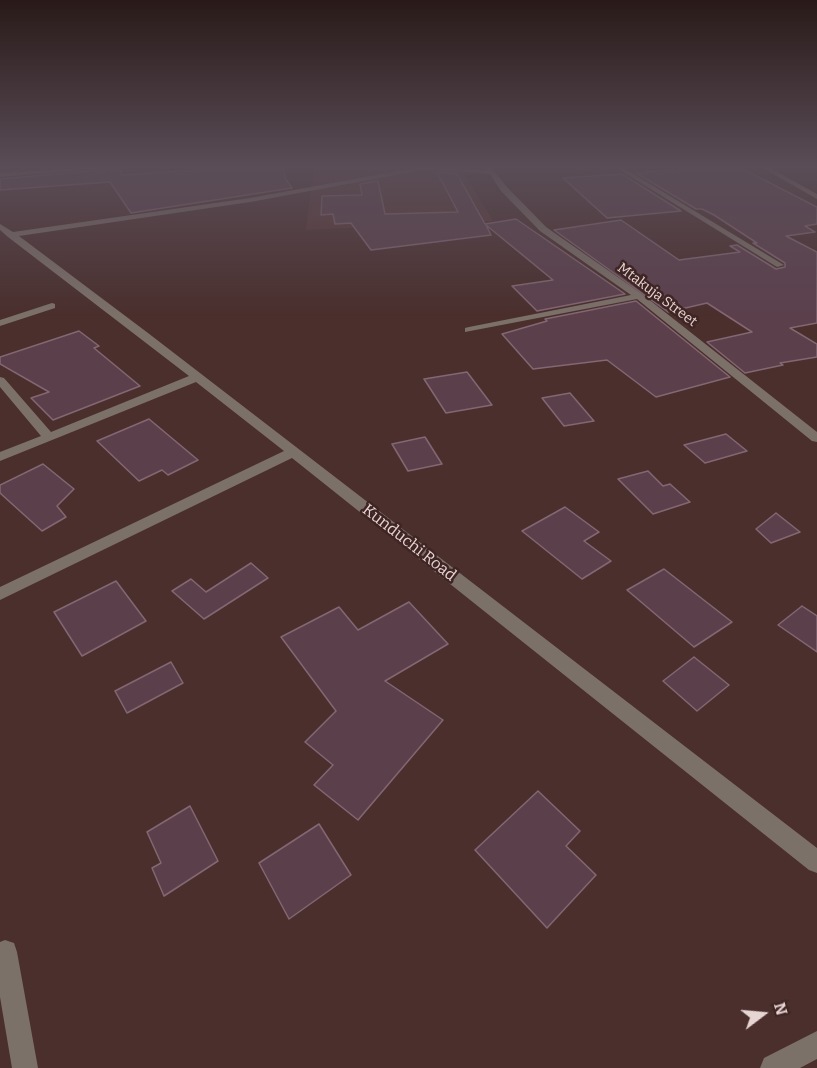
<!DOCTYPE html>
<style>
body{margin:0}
#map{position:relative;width:817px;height:1068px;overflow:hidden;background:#4a2f2d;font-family:Bitter,serif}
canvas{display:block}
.north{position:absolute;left:733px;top:984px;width:60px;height:60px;-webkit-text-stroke:4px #3f2523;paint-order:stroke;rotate:74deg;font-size:16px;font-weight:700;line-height:24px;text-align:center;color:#e7d5d3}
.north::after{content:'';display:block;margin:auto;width:21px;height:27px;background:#e7d5d3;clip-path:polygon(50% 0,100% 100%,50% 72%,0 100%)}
</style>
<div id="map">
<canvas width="817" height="1068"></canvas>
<div class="north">N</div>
</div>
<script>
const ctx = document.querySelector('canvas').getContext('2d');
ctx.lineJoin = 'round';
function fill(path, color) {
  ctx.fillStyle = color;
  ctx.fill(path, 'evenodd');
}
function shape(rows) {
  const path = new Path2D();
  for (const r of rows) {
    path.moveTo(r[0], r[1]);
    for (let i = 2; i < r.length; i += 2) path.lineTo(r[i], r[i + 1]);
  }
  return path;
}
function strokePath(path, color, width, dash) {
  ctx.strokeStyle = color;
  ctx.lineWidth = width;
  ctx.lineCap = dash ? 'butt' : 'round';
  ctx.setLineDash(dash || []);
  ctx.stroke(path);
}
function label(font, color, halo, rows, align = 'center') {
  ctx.font = font + ' Bitter,serif';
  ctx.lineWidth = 5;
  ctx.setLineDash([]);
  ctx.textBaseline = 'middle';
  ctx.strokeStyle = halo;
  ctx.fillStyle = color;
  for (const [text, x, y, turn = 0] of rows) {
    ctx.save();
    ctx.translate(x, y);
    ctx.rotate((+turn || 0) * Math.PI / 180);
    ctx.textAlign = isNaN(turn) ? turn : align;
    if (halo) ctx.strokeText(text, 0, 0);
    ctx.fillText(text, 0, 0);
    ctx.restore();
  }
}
fill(shape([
 [314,167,460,167,493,221,306,230]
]), '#583633');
const building = shape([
 [201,167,284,167,285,178,292,188,131,213,110,182,0,190,0,179,121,168,121,175,135,174,194,170,202,169,201,167],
 [709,167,739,167,817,207,817,224,805,226,815,232,786,236,817,252,817,323,790,328,817,344,817,357,780,363,783,365,745,373,707,342,752,332,707,303,668,312,554,230,621,220,679,260,740,252,730,246,737,245,776,269,785,267,785,263,753,243,757,243,714,215,702,209,696,209,636,173,709,167],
 [437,172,457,174,485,224,516,219,625,294,537,311,512,286,553,280,486,225,491,235,371,250,351,223,335,224,333,214,321,215,322,196,362,195,360,184,378,181,385,214,458,212,437,172],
 [622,174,681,211,607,218,563,178,622,174],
 [636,301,730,377,656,397,607,360,533,369,502,334,547,321,545,319,636,301],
 [79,331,99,346,94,348,140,386,53,420,31,398,49,392,0,364,0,357,79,331],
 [467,372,492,405,446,413,424,379,467,372],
 [570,393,594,421,564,426,542,398,570,393],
 [149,419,198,460,168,475,162,470,139,481,97,441,149,419],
 [726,434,747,451,705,463,684,445,726,434],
 [425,437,442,464,408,471,392,444,425,437],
 [43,464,74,489,57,506,66,517,42,531,0,493,0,485,43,464],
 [648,471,663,486,670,484,690,502,653,514,618,479,648,471],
 [565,507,599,532,584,541,611,561,582,579,522,531,565,507],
 [776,513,800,532,771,543,756,529,776,513],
 [251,563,268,578,204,619,172,591,191,579,206,592,251,563],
 [664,569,732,622,694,647,627,590,664,569],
 [116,581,146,621,82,656,54,612,116,581],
 [409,602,448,644,385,681,443,720,358,820,314,785,333,765,305,742,336,711,281,637,339,607,358,630,409,602],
 [802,606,817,616,817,652,778,625,802,606],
 [694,657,729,685,697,711,663,681,694,657],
 [171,662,183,683,127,713,115,691,171,662],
 [538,791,580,831,566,846,596,875,547,928,475,850,538,791],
 [190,806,218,861,164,896,152,868,161,863,147,832,190,806],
 [319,824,351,875,289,919,259,863,319,824]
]);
fill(building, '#5b404c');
strokePath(building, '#836772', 1.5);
fill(shape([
 [92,167,119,167,0,177,0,173,92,167],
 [420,167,486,170,485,167,491,167,507,187,546,227,642,294,817,432,817,442,812,441,637,299,465,332,465,328,469,327,631,295,540,231,501,191,490,174,429,169,250,202,19,236,148,333,817,848,817,873,809,870,292,458,0,600,0,587,284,451,196,382,0,461,0,452,41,436,0,387,0,377,4,378,51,432,189,376,8,237,0,230,0,224,13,232,250,198,420,167],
 [615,167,622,167,784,265,777,267,615,167],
 [761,167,768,167,817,194,817,199,761,167],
 [52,303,55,304,55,308,0,326,0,320,52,303],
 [5,940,14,943,17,952,38,1068,12,1068,0,997,0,942,5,940],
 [817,1031,817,1059,800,1068,760,1068,764,1058,817,1031]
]), '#7c7169');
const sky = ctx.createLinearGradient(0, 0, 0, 316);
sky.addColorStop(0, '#291a19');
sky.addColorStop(0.53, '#5a4d57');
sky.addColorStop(1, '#5a4d5700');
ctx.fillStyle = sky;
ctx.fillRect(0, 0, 817, 316);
label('14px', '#e7d5d3', '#3f2523', [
 ["Mtakuja Street",657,295,37]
]);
label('16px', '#e7d5d3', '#3f2523', [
 ["Kunduchi Road",409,543,38]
]);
</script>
